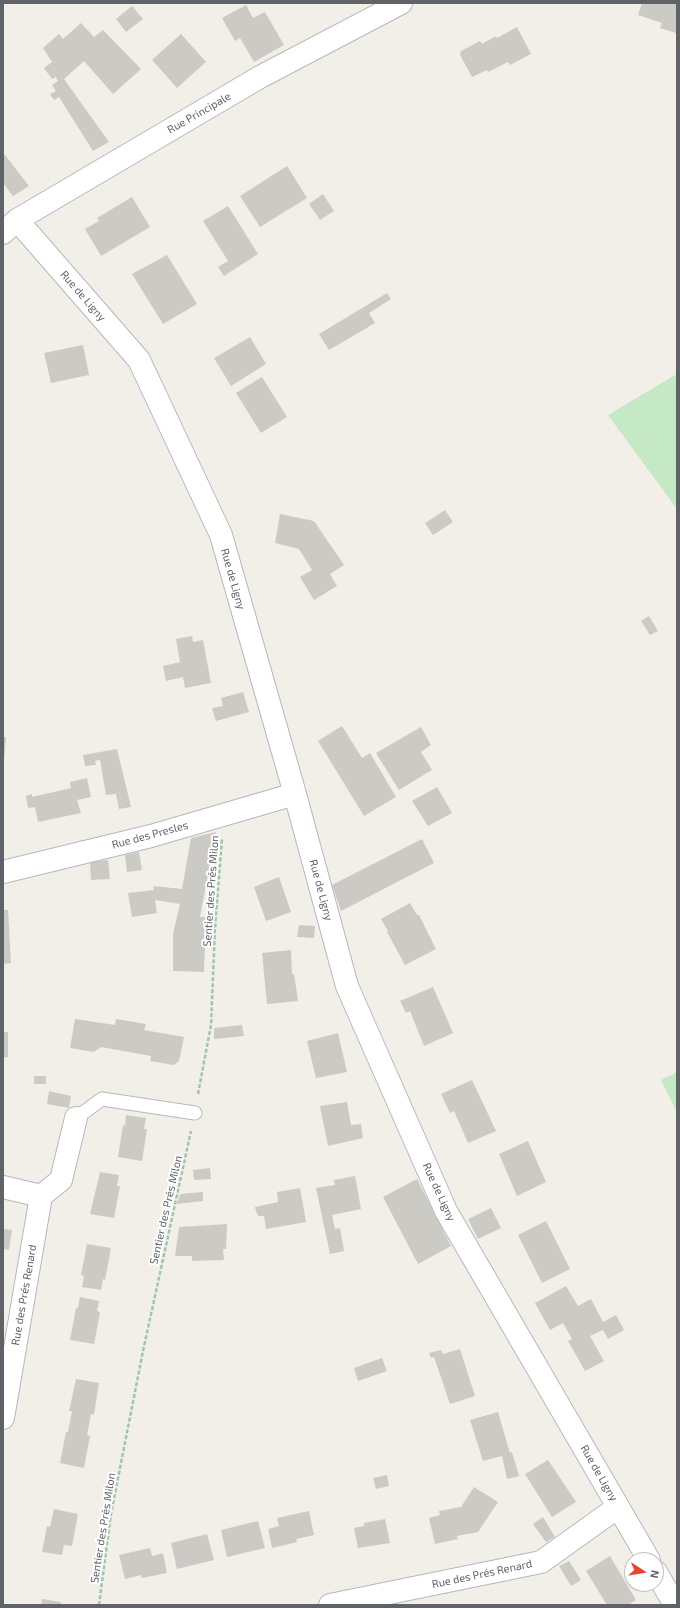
<!DOCTYPE html>
<meta charset="utf-8">
<style>
body{margin:0}
#map{position:relative;width:680px;height:1608px;overflow:hidden;background:#f1efe8;font-family:"Exo 2",sans-serif}
canvas{display:block}
.frame{position:absolute;inset:0;border:4px solid #5f6368;pointer-events:none}
.north{position:absolute;left:624px;top:1552px;width:40px;height:40px;box-sizing:border-box;background:#fff;border:1px solid #bfc1c3;border-radius:50%;rotate:102deg;font-size:11px;font-weight:700;line-height:16px;text-align:center;color:#5f6368}
.north::after{content:'';display:block;margin:auto;width:14px;height:18px;background:#ea4335;clip-path:polygon(50% 0,100% 100%,50% 72%,0 100%)}
</style>
<div id="map">
<canvas width="680" height="1608"></canvas>
<div class="frame"></div>
<div class="north">N</div>
</div>
<script>
const ctx = document.querySelector('canvas').getContext('2d');
ctx.lineJoin = 'round';
function fill(path, color) {
  ctx.fillStyle = color;
  ctx.fill(path, 'evenodd');
}
function shape(rows) {
  const path = new Path2D();
  for (const r of rows) {
    path.moveTo(r[0], r[1]);
    for (let i = 2; i < r.length; i += 2) path.lineTo(r[i], r[i + 1]);
  }
  return path;
}
function strokePath(path, color, width, dash) {
  ctx.strokeStyle = color;
  ctx.lineWidth = width;
  ctx.lineCap = dash ? 'butt' : 'round';
  ctx.setLineDash(dash || []);
  ctx.stroke(path);
}
function label(font, color, halo, rows, align = 'center') {
  ctx.font = font + ' "Exo 2",sans-serif';
  ctx.lineWidth = 4;
  ctx.setLineDash([]);
  ctx.textBaseline = 'middle';
  ctx.strokeStyle = halo;
  ctx.fillStyle = color;
  for (const [text, x, y, turn = 0] of rows) {
    ctx.save();
    ctx.translate(x, y);
    ctx.rotate((+turn || 0) * Math.PI / 180);
    ctx.textAlign = isNaN(turn) ? turn : align;
    if (halo) ctx.strokeText(text, 0, 0);
    ctx.fillText(text, 0, 0);
    ctx.restore();
  }
}
fill(shape([
 [677,374,677,509,608,415],
 [677,1072,677,1112,661,1080]
]), '#c5e8c5');
fill(shape([
 [642,3,677,3,676,33,660,28,662,23,638,15],
 [246,5,253,18,265,12,284,45,254,62,240,38,235,41,222,18],
 [132,6,143,19,126,32,116,19],
 [81,23,94,37,103,30,141,69,113,94,84,61,64,79,109,142,93,151,59,97,54,100,50,94,56,91,52,85,58,81,56,77,52,79,44,68,52,62,43,48,59,34,63,39],
 [517,27,531,54,510,65,508,62,488,72,487,70,472,77,460,55,461,51,480,41,482,44,496,36,497,38],
 [181,34,206,62,177,88,152,60],
 [5,155,29,186,13,196,3,183,3,156],
 [287,166,307,198,260,227,240,196],
 [323,194,334,211,320,220,309,204],
 [132,197,150,227,101,256,85,229,99,221,97,218],
 [228,206,258,254,224,276,218,267,228,261,203,221],
 [167,255,197,304,163,324,132,274],
 [387,293,391,299,369,313,375,323,329,350,319,334],
 [250,337,266,364,231,386,214,358],
 [83,345,89,375,51,383,44,353],
 [262,377,287,417,261,433,236,393],
 [445,510,453,522,433,535,425,523],
 [280,514,314,521,344,565,330,574,337,586,314,600,300,577,312,570,299,549,275,543],
 [649,616,658,631,650,635,641,621],
 [192,636,193,642,203,640,211,683,185,688,183,677,166,681,163,666,180,662,176,639],
 [243,692,249,712,216,721,212,708,223,706,221,698],
 [342,726,362,758,370,753,396,797,364,816,318,741],
 [421,727,431,745,421,752,432,770,399,790,376,753],
 [3,737,6,737,4,761,3,761],
 [117,749,131,807,119,809,116,794,106,795,100,760,95,761,96,765,85,766,83,755],
 [87,778,91,797,77,800,81,813,38,822,35,807,28,808,26,796,32,794,32,797,71,788,70,782],
 [437,787,452,813,428,826,412,801],
 [216,832,200,917,206,917,204,972,173,971,173,934,180,904,155,900,157,913,132,917,128,893,154,890,153,886,182,889,191,838],
 [422,839,434,863,341,911,332,885],
 [139,852,142,870,127,872,125,855],
 [108,860,110,879,91,880,90,862],
 [279,877,291,912,266,921,254,887],
 [410,903,417,915,419,915,436,949,405,965,387,932,388,931,381,919],
 [3,910,8,910,11,963,3,964],
 [299,925,315,926,314,938,297,937],
 [291,950,292,974,294,974,298,1001,267,1004,262,953],
 [433,987,453,1033,424,1046,410,1011,406,1013,400,1001],
 [75,1019,115,1025,116,1019,146,1024,144,1030,184,1037,179,1061,174,1065,150,1061,151,1056,101,1047,94,1052,70,1048],
 [242,1025,244,1036,214,1039,214,1028],
 [3,1032,8,1032,8,1057,3,1058],
 [338,1033,347,1072,316,1078,307,1041],
 [34,1076,46,1076,46,1084,34,1084],
 [472,1080,496,1131,468,1143,454,1111,450,1113,441,1094],
 [49,1091,71,1096,69,1108,47,1104],
 [347,1102,351,1125,361,1124,363,1138,328,1146,320,1106],
 [126,1115,146,1118,144,1129,147,1129,142,1161,118,1157,123,1125,125,1126],
 [528,1141,546,1182,517,1196,499,1154],
 [210,1168,211,1179,194,1180,193,1170],
 [100,1172,119,1175,117,1186,120,1186,114,1218,90,1214],
 [355,1176,361,1209,332,1215,335,1229,340,1228,344,1251,330,1254,316,1188,335,1185,334,1180],
 [417,1179,451,1246,418,1264,383,1197],
 [300,1188,306,1222,266,1229,264,1216,259,1216,257,1214,255,1207,278,1202,277,1192],
 [203,1192,203,1201,177,1204,180,1194],
 [491,1208,501,1228,478,1239,468,1219],
 [546,1221,570,1269,542,1283,518,1235],
 [227,1224,226,1249,223,1249,224,1260,192,1261,192,1256,175,1256,179,1227],
 [3,1229,12,1230,9,1250,3,1249],
 [87,1244,111,1248,105,1280,103,1279,101,1290,82,1287,84,1276,81,1275],
 [566,1286,578,1306,591,1299,603,1322,616,1315,624,1330,608,1339,603,1330,590,1336,604,1361,585,1371,568,1341,572,1339,563,1323,550,1330,535,1303],
 [80,1297,99,1301,97,1311,100,1312,94,1344,70,1340,76,1308,78,1308],
 [460,1349,475,1396,450,1404,434,1357,431,1358,429,1353,441,1350,443,1354],
 [382,1358,387,1371,358,1381,354,1368],
 [76,1379,99,1383,94,1415,91,1414,87,1435,90,1436,84,1468,60,1463,66,1432,68,1432,72,1411,69,1411],
 [498,1412,510,1453,512,1452,519,1476,507,1479,502,1456,483,1461,470,1420],
 [548,1460,576,1502,552,1517,525,1474],
 [387,1475,389,1486,376,1489,373,1478],
 [474,1487,498,1502,478,1532,457,1536,458,1539,435,1544,429,1518,440,1515,439,1511,461,1507],
 [54,1509,78,1514,72,1546,64,1545,62,1555,42,1552,47,1526,50,1527],
 [309,1511,314,1535,296,1539,297,1542,272,1548,268,1529,279,1526,277,1518],
 [543,1517,555,1537,546,1542,533,1524],
 [385,1519,390,1543,358,1548,354,1528,364,1526,364,1523],
 [258,1521,265,1548,227,1557,221,1530],
 [207,1534,214,1560,177,1569,171,1543],
 [150,1548,152,1556,163,1553,167,1573,142,1578,141,1575,125,1579,119,1555],
 [610,1556,636,1600,628,1605,607,1605,586,1571],
 [569,1561,581,1580,571,1586,559,1566],
 [42,1599,61,1602,60,1605,41,1605]
]), '#cccac5');
const lane = shape([
 [76,1118,102,1099,195,1113]
]);
const street = shape([
 [17,220,139,360,221,535,295,794,347,986,446,1211,649,1560],
 [3,233,17,220,260,77,401,3],
 [3,872,151,836,295,794],
 [3,1187,41,1196,3,1418],
 [41,1196,61,1180,76,1118],
 [656,1572,675,1605],
 [330,1605,541,1562,618,1507]
]);
strokePath(lane, '#b5b8bc', 15);
strokePath(street, '#b5b8bc', 24);
strokePath(shape([
 [198,1094,211,1025,215,928,222,839],
 [99,1605,111,1514,143,1351,191,1131]
]), '#9cc7a9', 2.5, [4, 2]);
strokePath(lane, '#fff', 13);
strokePath(street, '#fff', 22);
label('11px', '#5f6368', '#fff', [
 ["Rue Principale",199,113,-30],
 ["Rue de Ligny",83,296,49],
 ["Rue de Ligny",233,579,74],
 ["Rue des Presles",150,835,-15],
 ["Rue de Ligny",321,890,75],
 ["Sentier des Prés Milon",211,891,-86],
 ["Rue de Ligny",439,1192,65],
 ["Sentier des Prés Milon",166,1210,-77],
 ["Rue des Prés Renard",24,1295,-80],
 ["Rue de Ligny",599,1473,60],
 ["Sentier des Prés Milon",103,1528,-81],
 ["Rue des Prés Renard",482,1574,-12]
]);
</script>
